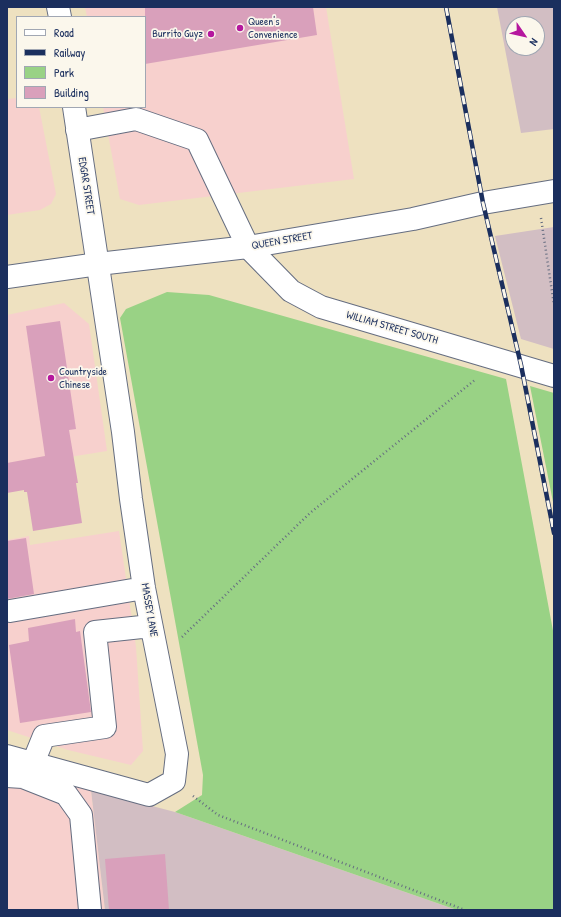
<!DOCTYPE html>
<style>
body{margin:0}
#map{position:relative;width:561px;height:917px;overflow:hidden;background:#eee1c0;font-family:"Patrick Hand",sans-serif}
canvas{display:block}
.frame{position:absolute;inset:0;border:8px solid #1b2f5e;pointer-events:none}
.legend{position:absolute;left:16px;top:16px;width:130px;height:92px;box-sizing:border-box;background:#fbf7ec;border:1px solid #a1a7b3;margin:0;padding:5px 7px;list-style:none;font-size:12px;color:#1b2f5e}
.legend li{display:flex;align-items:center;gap:8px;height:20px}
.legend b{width:20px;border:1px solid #a1a7b3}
.north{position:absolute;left:505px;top:16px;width:40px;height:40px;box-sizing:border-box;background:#fbf7ec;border:1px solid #a1a7b3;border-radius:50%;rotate:124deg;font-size:11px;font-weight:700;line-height:16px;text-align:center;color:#1b2f5e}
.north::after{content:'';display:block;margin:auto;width:14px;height:18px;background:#b5179e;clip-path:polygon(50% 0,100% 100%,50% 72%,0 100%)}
</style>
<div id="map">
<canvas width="561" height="917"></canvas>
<div class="frame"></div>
<ul class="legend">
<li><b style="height:5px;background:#fff"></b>Road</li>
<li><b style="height:5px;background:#1b2f5e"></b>Railway</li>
<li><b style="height:11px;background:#99d285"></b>Park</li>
<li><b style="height:11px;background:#d9a0bb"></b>Building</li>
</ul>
<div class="north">N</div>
</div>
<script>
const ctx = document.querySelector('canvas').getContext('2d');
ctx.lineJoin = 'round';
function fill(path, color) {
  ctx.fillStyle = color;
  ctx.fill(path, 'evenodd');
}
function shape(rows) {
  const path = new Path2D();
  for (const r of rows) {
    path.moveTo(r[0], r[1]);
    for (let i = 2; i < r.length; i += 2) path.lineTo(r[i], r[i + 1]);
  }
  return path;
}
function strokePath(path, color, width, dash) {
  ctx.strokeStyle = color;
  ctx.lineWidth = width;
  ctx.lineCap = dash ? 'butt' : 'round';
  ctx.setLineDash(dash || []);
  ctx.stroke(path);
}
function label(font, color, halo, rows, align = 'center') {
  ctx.font = font + ' "Patrick Hand",sans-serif';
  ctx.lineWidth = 3.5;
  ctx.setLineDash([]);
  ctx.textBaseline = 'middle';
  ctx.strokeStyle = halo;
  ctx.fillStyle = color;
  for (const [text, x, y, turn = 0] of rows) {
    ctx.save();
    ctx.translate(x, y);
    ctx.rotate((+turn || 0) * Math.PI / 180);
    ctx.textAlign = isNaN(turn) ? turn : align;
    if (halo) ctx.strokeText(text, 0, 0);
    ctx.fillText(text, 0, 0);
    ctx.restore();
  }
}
fill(shape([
 [85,7,326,7,354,179,139,205,120,199,103,107,145,107,145,17,87,17],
 [17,98,17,107,39,107,56,194,51,204,40,210,7,215,7,99],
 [64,303,89,324,107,451,7,467,7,315],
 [119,531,136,647,143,751,131,765,68,750,7,730,7,540,29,536,30,545],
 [7,769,91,790,105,910,7,910]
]), '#f7d0cd');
fill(shape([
 [497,7,554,7,554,129,521,133],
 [513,24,537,24,537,48,513,48],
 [554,227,554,349,521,339,495,236],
 [91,790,175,812,457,910,105,910]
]), '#d2bec3');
fill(shape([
 [167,292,209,295,506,379,554,636,554,910,457,910,175,812,202,795,203,775,120,318,126,309],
 [530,386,554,393,554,507]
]), '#99d285');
fill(shape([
 [145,7,313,7,317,35,145,64],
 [60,321,76,429,69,430,78,483,76,483,82,523,33,531,27,492,24,492,24,490,7,493,7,463,45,456,26,326],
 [26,538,34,594,7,599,7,541],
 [75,619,76,632,80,631,91,712,20,723,9,645,29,641,28,628],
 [165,854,169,910,109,910,105,859]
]), '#d9a0bb');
const minor = shape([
 [58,7,60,17],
 [77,130,136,119,197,140,248,247,291,291,321,307,554,376],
 [10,611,144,588],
 [7,756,149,795,174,781,177,754,144,588,131,499,123,432,74,107],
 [33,763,44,736,105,727,95,632,151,626],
 [7,776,23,777,66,794,81,815,90,910]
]);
const major = shape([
 [7,277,98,264,248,247,413,219,483,203,554,191]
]);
strokePath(minor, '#656d80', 24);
strokePath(major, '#656d80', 24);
strokePath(shape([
 [541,218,554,305],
 [182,637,310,513,476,379],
 [193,796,218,815,465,910]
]), '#656d80', 2.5, [1, 3]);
strokePath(minor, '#fff', 22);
strokePath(major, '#fff', 22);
const rail = shape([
 [446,7,483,203,521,365,554,533]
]);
strokePath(rail, '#1b2f5e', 4.5);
strokePath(rail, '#fbf7ec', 3, [9]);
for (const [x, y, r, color] of [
 [240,28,4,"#b5179e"],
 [211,34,4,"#b5179e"],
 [51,378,4,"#b5179e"]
]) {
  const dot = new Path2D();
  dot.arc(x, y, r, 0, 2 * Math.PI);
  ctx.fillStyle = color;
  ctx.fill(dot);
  strokePath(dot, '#fbf7ec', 1.5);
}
label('11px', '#1b2f5e', '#fbf7ec', [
 ["Queen's",248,22],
 ["Convenience",248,35],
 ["Burrito Guyz",203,34,"right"],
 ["Countryside",59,372],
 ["Chinese",59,385]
], 'left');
label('11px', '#1b2f5e', '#fbf7ec', [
 ["EDGAR STREET",86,186,81],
 ["QUEEN STREET",282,241,-10],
 ["WILLIAM STREET SOUTH",392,328,16],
 ["MASSEY LANE",149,610,80]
]);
</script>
